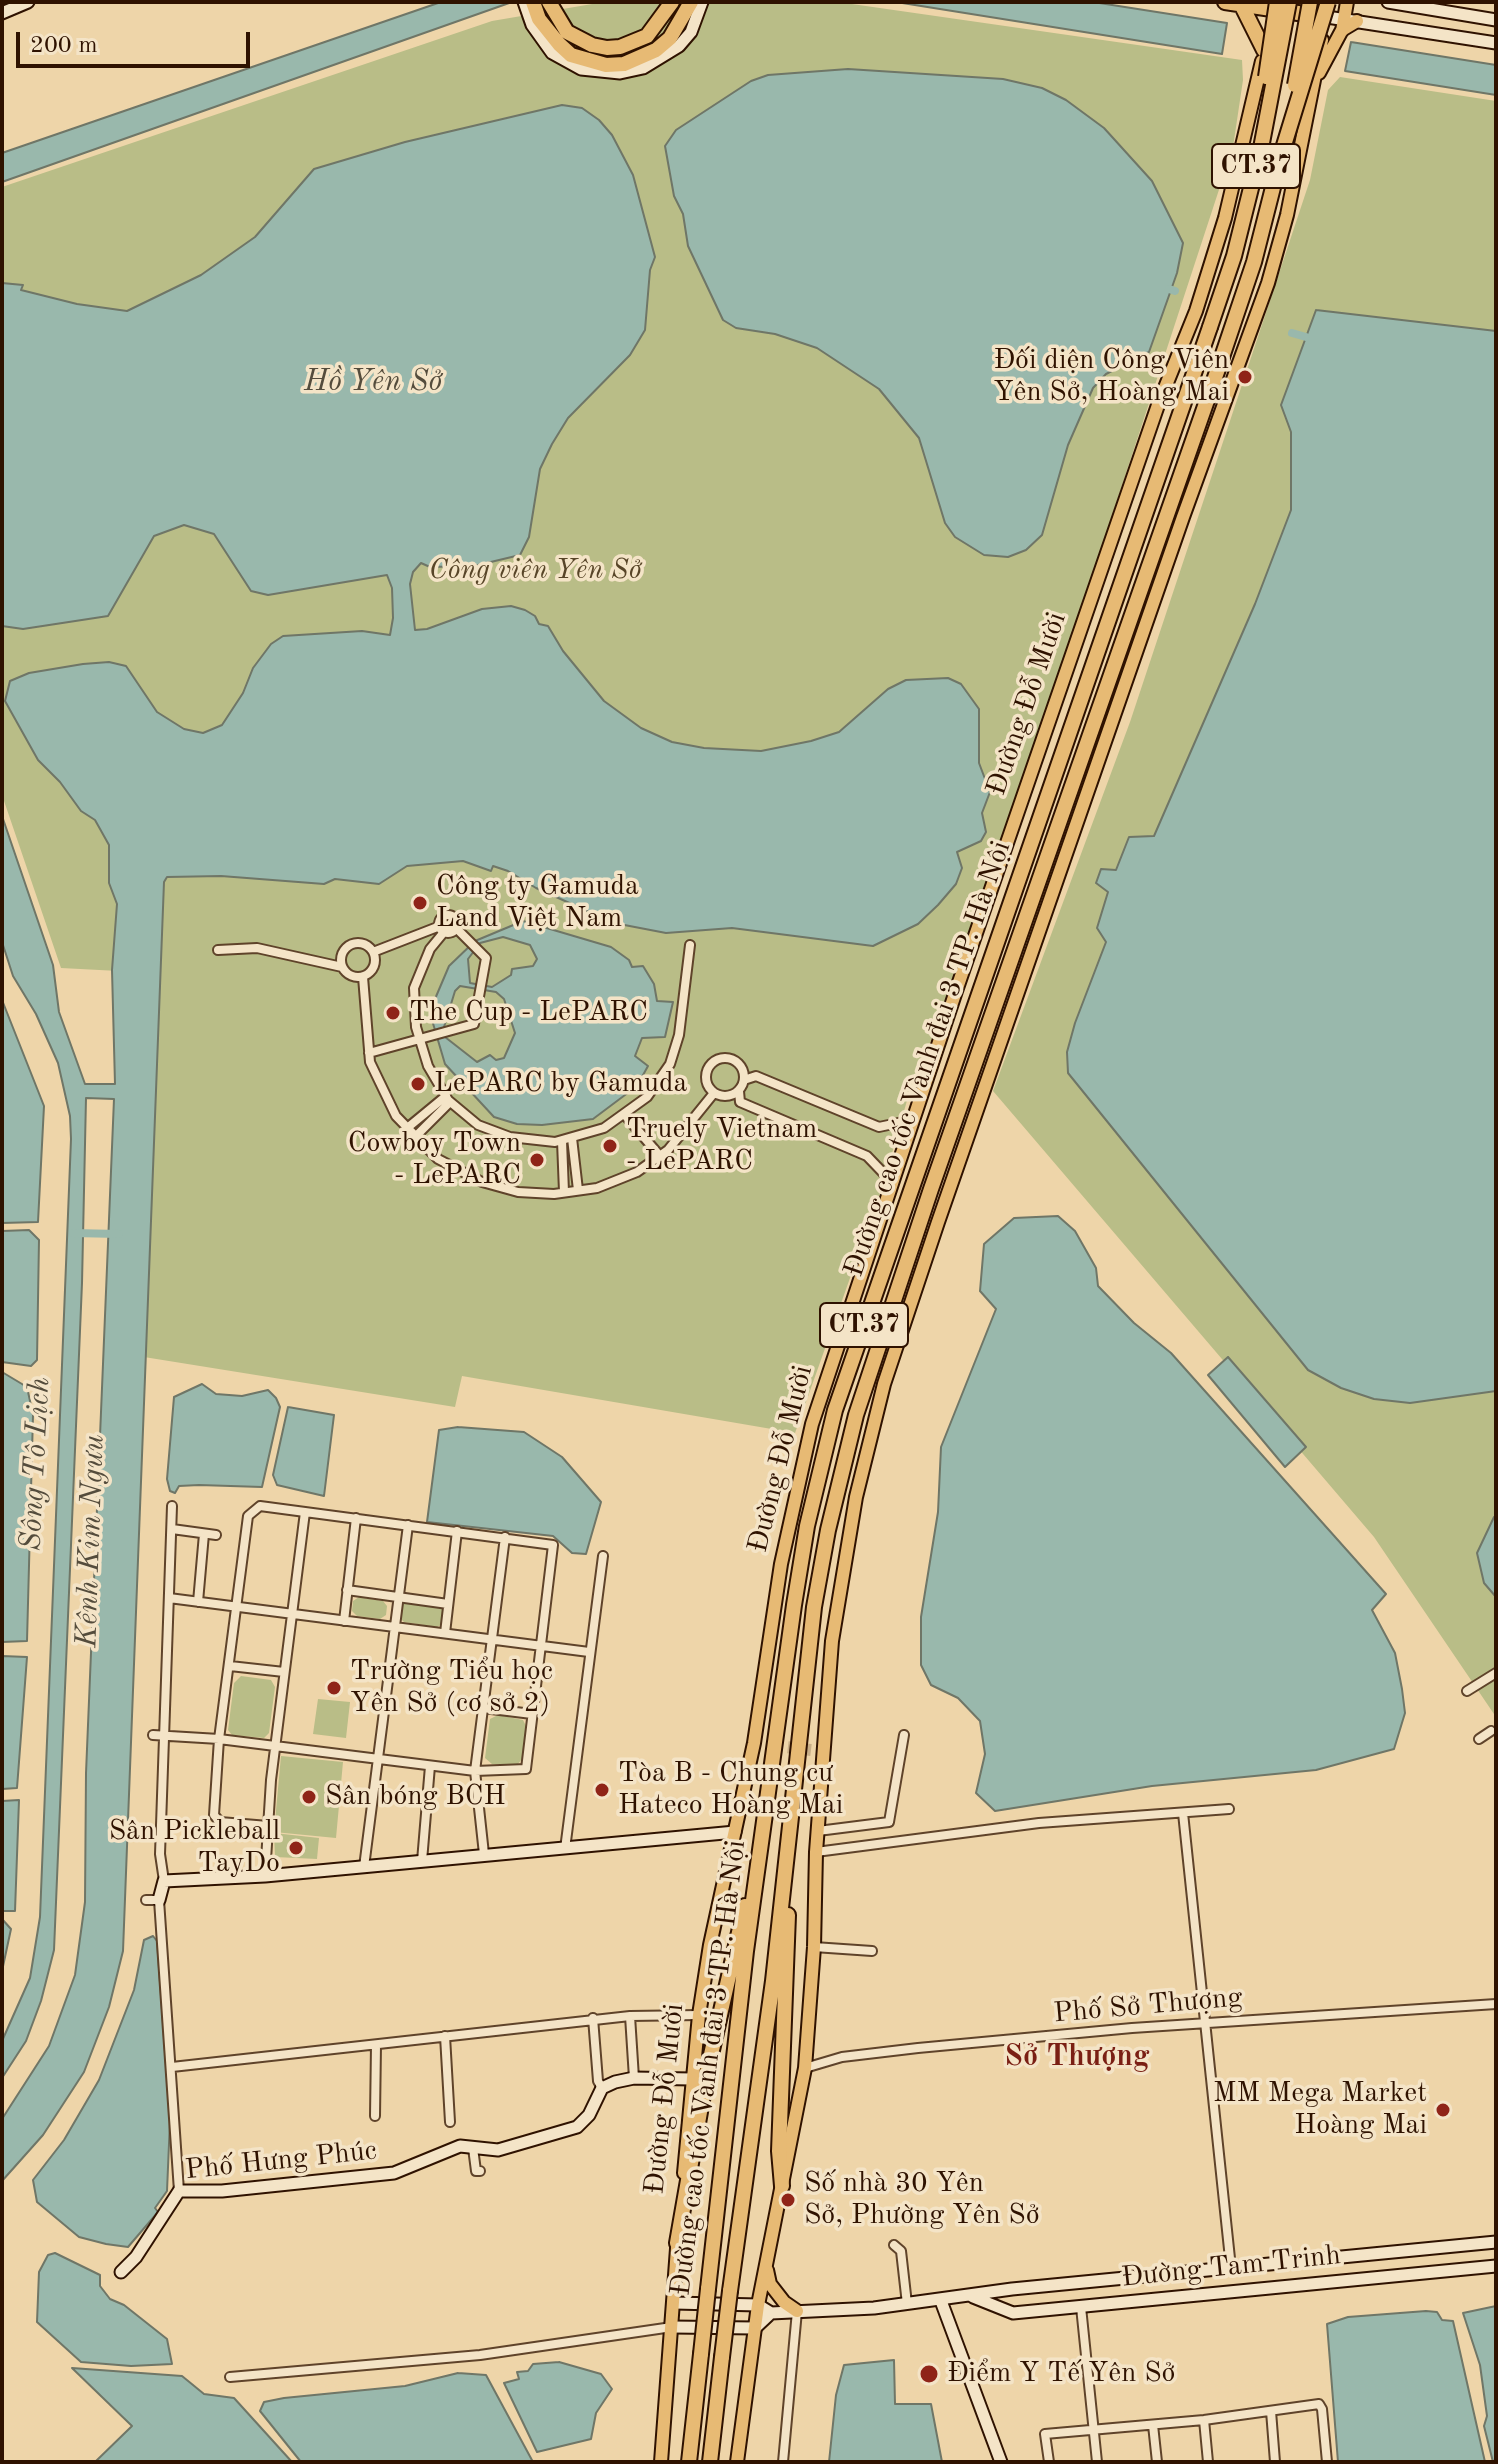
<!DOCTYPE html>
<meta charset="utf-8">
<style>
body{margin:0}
#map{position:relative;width:1498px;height:2464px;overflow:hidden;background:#eed5a9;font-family:"Old Standard TT",serif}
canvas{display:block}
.frame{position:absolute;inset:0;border:4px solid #2f1200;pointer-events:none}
.scale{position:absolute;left:16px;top:32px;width:234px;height:36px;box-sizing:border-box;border:4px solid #2f1200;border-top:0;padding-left:10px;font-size:24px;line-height:28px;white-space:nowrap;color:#2f1200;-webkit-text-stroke:6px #f4e4c7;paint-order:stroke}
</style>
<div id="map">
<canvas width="1498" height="2464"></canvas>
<div class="frame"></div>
<div class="scale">200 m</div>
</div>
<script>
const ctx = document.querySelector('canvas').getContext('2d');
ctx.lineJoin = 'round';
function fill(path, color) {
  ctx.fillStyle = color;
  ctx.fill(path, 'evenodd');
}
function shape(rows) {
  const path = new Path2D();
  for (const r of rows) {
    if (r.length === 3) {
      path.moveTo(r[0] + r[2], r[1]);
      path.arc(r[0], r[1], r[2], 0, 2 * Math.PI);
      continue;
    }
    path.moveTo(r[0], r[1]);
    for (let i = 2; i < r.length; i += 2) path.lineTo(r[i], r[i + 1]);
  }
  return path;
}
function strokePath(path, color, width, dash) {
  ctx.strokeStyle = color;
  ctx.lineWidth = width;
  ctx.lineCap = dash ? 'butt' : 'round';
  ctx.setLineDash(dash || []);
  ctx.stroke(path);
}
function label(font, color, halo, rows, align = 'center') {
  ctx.font = font + ' "Old Standard TT",serif';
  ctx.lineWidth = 7;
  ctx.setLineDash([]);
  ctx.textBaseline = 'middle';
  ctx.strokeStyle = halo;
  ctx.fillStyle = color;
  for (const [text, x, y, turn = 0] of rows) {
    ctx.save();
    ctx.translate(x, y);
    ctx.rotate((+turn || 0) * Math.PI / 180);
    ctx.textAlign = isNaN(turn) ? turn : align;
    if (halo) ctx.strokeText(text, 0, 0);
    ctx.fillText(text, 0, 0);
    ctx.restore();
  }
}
fill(shape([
 [604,2,838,2,1242,60,1243,80,1233,147,1052,699,987,892,959,956,943,1012,910,1090,883,1185,795,1433,462,1376,455,1407,144,1357,157,973,61,968,2,795,2,187,492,21],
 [1340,77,1496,101,1496,1717,1374,1537,993,1091,1130,722,1310,180,1328,90],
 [359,1597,383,1601,387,1606,386,1615,380,1619,357,1616,352,1611,353,1601],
 [407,1601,439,1606,445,1611,444,1623,437,1627,404,1622,400,1618,401,1605],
 [241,1676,271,1680,275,1687,269,1733,264,1738,232,1735,228,1730,234,1683],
 [318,1699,350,1702,346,1738,313,1734],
 [498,1715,523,1720,526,1726,522,1759,517,1765,492,1764,485,1758,490,1719],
 [281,1756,343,1762,336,1838,274,1832],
 [274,1833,319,1838,317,1859,275,1857]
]), '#b9bd87');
const water = shape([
 [441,2,512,2,2,182,2,153,441,2],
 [896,2,1093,2,1227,23,1222,54,896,2],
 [1351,42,1496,65,1496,95,1345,71,1351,42],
 [848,69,1003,79,1042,88,1066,100,1104,128,1152,181,1183,243,1177,273,1149,352,1106,374,1093,388,1068,445,1042,535,1026,550,1008,557,984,555,955,537,945,523,919,438,879,389,817,348,775,334,736,328,723,320,688,246,683,214,674,196,665,146,676,130,751,81,768,75,848,69],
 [562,105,582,108,599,120,612,135,633,175,655,257,650,270,645,330,630,355,568,418,552,444,540,469,529,537,520,555,474,566,430,567,421,563,413,572,410,584,415,630,427,629,482,609,511,606,525,610,535,616,539,624,548,626,563,651,604,701,641,728,672,742,704,748,761,751,811,741,839,732,888,689,906,680,948,678,961,684,979,709,979,763,990,792,982,813,986,832,981,841,957,852,962,868,956,884,938,905,918,924,873,946,732,928,666,933,614,923,536,888,508,871,493,866,491,871,463,861,407,866,379,884,335,879,324,884,221,876,167,877,164,882,123,1951,109,2007,84,2072,43,2135,2,2181,2,2119,49,2046,75,1975,85,1902,86,1773,114,1099,86,1098,82,1283,54,1950,41,2001,26,2041,2,2078,2,2041,30,1978,40,1917,71,1139,70,1116,58,1063,36,1014,13,976,2,942,2,816,53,965,59,1012,85,1084,115,1084,112,970,117,904,109,883,109,845,95,820,81,811,60,782,38,760,5,701,10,681,29,673,83,664,109,662,126,666,157,712,184,729,203,733,222,725,243,693,253,668,271,644,283,636,362,631,390,635,393,618,392,588,387,575,268,595,251,591,214,534,184,525,154,536,108,616,23,629,2,626,2,283,23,285,21,290,77,304,127,311,201,275,255,237,314,169,405,142,562,105],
 [1316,310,1496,331,1496,1391,1410,1403,1374,1399,1341,1388,1308,1370,1068,1073,1067,1052,1075,1023,1106,942,1097,928,1108,892,1096,883,1101,869,1116,870,1129,837,1154,836,1255,604,1291,510,1291,432,1281,405,1316,310],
 [523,921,611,947,629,960,632,967,643,966,654,984,657,1001,673,1002,665,1037,642,1038,635,1056,648,1066,637,1086,593,1119,542,1125,517,1124,494,1117,445,1064,432,1020,432,1006,449,966,475,941,523,921],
 [503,937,530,945,537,959,533,966,512,969,511,975,492,987,470,983,468,959,480,943,503,937],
 [460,986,496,992,504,999,515,1033,504,1058,496,1060,490,1055,477,1062,445,1037,444,1027,455,991,460,986],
 [2,1000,44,1106,38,1222,2,1223,2,1000],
 [1058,1216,1075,1231,1096,1268,1098,1286,1134,1323,1171,1353,1386,1594,1372,1610,1395,1653,1402,1689,1405,1713,1394,1749,1316,1770,1152,1786,995,1811,976,1793,985,1754,980,1721,958,1698,931,1685,921,1665,921,1617,938,1512,941,1447,996,1309,980,1291,984,1244,1014,1218,1058,1216],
 [29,1230,39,1240,37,1360,31,1366,2,1362,2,1231,29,1230],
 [1228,1357,1306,1447,1285,1467,1208,1375,1228,1357],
 [2,1372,27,1387,33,1415,27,1641,2,1642,2,1372],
 [202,1384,216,1394,242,1396,268,1390,276,1398,280,1407,262,1487,199,1485,179,1486,175,1493,170,1491,167,1479,174,1397,202,1384],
 [288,1407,334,1415,324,1496,277,1485,273,1475,288,1407],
 [458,1427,524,1432,562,1457,601,1502,586,1554,572,1553,553,1536,427,1522,439,1430,458,1427],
 [1494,1517,1496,1517,1496,1597,1484,1583,1477,1553,1494,1517],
 [2,1656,27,1657,17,1788,2,1789,2,1656],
 [19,1800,15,1911,2,1911,2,1801,19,1800],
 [2,1919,11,1929,2,1971,2,1919],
 [153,1936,157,1941,170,2120,167,2191,155,2208,158,2212,128,2247,106,2244,79,2237,37,2202,33,2180,64,2140,99,2080,134,1990,144,1940,153,1936],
 [55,2253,100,2275,100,2286,110,2299,124,2305,167,2339,172,2364,131,2366,81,2362,37,2322,39,2272,48,2255,55,2253],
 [1496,2306,1496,2462,1493,2462,1484,2426,1487,2416,1480,2365,1463,2313,1496,2306],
 [1426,2311,1437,2312,1442,2320,1453,2321,1485,2462,1338,2462,1327,2324,1348,2317,1426,2311],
 [894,2360,895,2404,931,2404,942,2462,829,2462,836,2395,844,2365,894,2360],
 [559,2362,601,2374,612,2389,596,2413,591,2439,537,2452,504,2383,519,2379,517,2372,528,2371,533,2364,559,2362],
 [72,2368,182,2376,204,2394,234,2398,292,2462,95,2462,132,2426,72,2368],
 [458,2373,486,2375,533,2462,301,2462,260,2411,264,2402,284,2398,405,2386,458,2373]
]);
fill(water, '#99b8ac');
strokePath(water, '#6f7667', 2);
strokePath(shape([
 [1169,289,1175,291],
 [1292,333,1306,337],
 [73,1233,119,1234]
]), '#99b8ac', 8);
strokePath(shape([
 [770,1745,811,1750]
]), '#c8ae87', 12, [12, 6]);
const street = shape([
 [448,924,9],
 [444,932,430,949,414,988,416,1027,428,1066,448,1100,478,1125,510,1137,555,1142,604,1128,647,1097,670,1064,679,1035,690,945],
 [358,960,17],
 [218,950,257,948,342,967],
 [373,952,440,926],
 [363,977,370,1062,396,1116,438,1159,482,1182,518,1192,554,1194,597,1188,637,1172,668,1150,714,1093],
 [369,1053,474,1024,486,958,456,928],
 [725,1077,19],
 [744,1080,756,1076,879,1127,912,1120],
 [739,1091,740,1102,867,1156,891,1181],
 [624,1114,660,1156],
 [406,1129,446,1096],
 [415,1137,450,1102],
 [572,1138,578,1190],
 [562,1141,564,1192],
 [172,1529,216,1535],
 [347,1590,448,1604],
 [169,1598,589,1652],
 [198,1602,204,1534],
 [344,1621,356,1518],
 [445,1633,457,1531],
 [230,1666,284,1672],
 [1467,1691,1496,1673],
 [483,1708,532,1714],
 [153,1735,219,1739,475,1771,526,1769,553,1545,260,1506,248,1516,219,1739,214,1815,220,1822,268,1826],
 [1479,1739,1491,1731],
 [1183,1813,1231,2268],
 [818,1831,889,1822,904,1735],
 [565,1849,603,1556],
 [816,1852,1039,1823,1229,1809],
 [484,1854,475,1771,505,1537],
 [422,1861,430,1766],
 [364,1867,408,1525],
 [265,1876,271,1780,305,1512],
 [164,1881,160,1854,172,1506],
 [146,1900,159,1900,179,2191],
 [814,1947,872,1951],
 [630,2016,699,2015],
 [593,2018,598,2081,602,2088],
 [445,2036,450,2122],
 [172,2067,630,2016,634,2078],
 [805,2068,842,2057,918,2048,1132,2028,1496,2004],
 [375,2116,376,2045],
 [473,2148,476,2171,480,2171],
 [894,2245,901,2251,907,2304],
 [1081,2307,1097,2462],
 [230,2377,480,2355,672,2327],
 [1271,2411,1275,2462],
 [1204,2420,1208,2462],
 [1153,2425,1157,2462],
 [783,2462,797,2311],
 [1049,2462,1045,2434,1204,2420,1319,2404,1322,2409,1327,2462]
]);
const secondary = shape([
 [524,2,532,25,552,53,581,69,620,73,643,68,679,46,691,32,702,2],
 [1388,2,1496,20],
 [2,13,28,2],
 [1327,17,1496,43],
 [159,1900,164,1881,265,1876,735,1832],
 [121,2272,136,2257,179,2191,222,2191,394,2173,460,2146,498,2150,577,2127,589,2115,602,2088,615,2082,634,2078,692,2079],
 [973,2297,1013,2313,1496,2266],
 [941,2301,1001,2462],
 [674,2303,758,2305,771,2313,874,2308,1012,2289,1496,2242],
 [672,2327,755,2328,771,2313]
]);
const primary = shape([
 [1342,31,1347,2],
 [1319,73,1342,30,1357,21],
 [684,2173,699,2015,710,1945,754,1743,781,1564,812,1424,956,991,1158,405,1196,311,1225,218,1262,61],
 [767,2270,770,2284,784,2302,797,2311],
 [661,2462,678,2235],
 [737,2462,758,2305,805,2068,814,1947,816,1852,832,1641,856,1497,884,1384,938,1222,1183,517,1268,283,1287,215,1322,40]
]);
const highway = shape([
 [533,2,539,19,559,44,571,55,606,65,624,64,656,50,670,38,691,2],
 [549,2,567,32,592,45,607,48,620,47,647,36,672,2],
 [1225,2,1318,16],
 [1242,6,1264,50],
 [782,2186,779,2151,788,1915],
 [677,2243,707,2072,745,1906],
 [708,2289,746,1951,794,1605,807,1526,835,1410,1210,327],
 [730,2291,773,1981,814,1607,828,1530,856,1415,931,1189,1218,369,1254,262,1282,152],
 [689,2462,701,2354],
 [710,2462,722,2357]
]);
strokePath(street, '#5f432a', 12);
strokePath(secondary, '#2f1200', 15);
strokePath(primary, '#2f1200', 16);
strokePath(highway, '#2f1200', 18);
strokePath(street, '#f4e4c7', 8);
strokePath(secondary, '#f4e4c7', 11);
strokePath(primary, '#e7ba74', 12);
strokePath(highway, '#e7ba74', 14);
const highwayBridge = shape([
 [1266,77,1277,2],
 [1295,85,1310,2],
 [1282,152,1328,2],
 [1210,327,1234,256,1261,148,1289,2],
 [701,2354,708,2289],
 [722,2357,730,2291]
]);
strokePath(highwayBridge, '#2f1200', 18, []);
strokePath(highwayBridge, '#e7ba74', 14);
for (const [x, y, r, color] of [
 [1245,377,8,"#8f2418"],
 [420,903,8,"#8f2418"],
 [393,1013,8,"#8f2418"],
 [418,1084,8,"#8f2418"],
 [610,1146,8,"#8f2418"],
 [537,1160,8,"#8f2418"],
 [334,1688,8,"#8f2418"],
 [602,1790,8,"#8f2418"],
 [309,1797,8,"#8f2418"],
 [296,1848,8,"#8f2418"],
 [1443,2110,8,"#8f2418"],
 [788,2200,8,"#8f2418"],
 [929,2374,10,"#8f2418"]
]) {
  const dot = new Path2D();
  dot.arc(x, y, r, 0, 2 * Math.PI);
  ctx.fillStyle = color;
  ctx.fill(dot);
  strokePath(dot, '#f4e4c7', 3);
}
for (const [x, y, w] of [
 [1256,166,88],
 [864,1325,88]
]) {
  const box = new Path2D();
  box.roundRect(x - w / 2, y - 22, w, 44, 6);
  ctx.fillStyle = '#f4e4c7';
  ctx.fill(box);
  strokePath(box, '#2f1200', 2);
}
label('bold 26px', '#2f1200', null, [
 ["CT.37",1256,166],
 ["CT.37",864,1325]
]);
label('28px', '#2f1200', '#f4e4c7', [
 ["Đối diện Công Viên",1229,361,"right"],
 ["Yên Sở, Hoàng Mai",1229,393,"right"],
 ["Công ty Gamuda",436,887],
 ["Land Việt Nam",436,919],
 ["The Cup - LePARC",409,1013],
 ["LePARC by Gamuda",434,1084],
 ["Truely Vietnam",626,1130],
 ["- LePARC",626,1162],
 ["Cowboy Town",521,1144,"right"],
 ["- LePARC",521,1176,"right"],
 ["Trường Tiểu học",350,1672],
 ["Yên Sở (cơ sở 2)",350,1704],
 ["Tòa B - Chung cư",618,1774],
 ["Hateco Hoàng Mai",618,1806],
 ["Sân bóng BCH",325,1797],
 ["Sân Pickleball",280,1832,"right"],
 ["TayDo",280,1864,"right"],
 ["MM Mega Market",1427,2094,"right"],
 ["Hoàng Mai",1427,2126,"right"],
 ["Số nhà 30 Yên",804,2184],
 ["Sở, Phường Yên Sở",804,2216],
 ["Điểm Y Tế Yên Sở",947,2374]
], 'left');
label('italic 28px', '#584528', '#f4e4c7', [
 ["Công viên Yên Sở",535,571]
]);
label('28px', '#2f1200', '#f4e4c7', [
 ["Đường Đỗ Mười",1027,704,-71],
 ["Đường cao tốc Vành đai 3 TP. Hà Nội",928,1059,-71],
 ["Đường Đỗ Mười",781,1459,-76],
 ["Phố Sở Thượng",1148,2006,-5],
 ["Đường cao tốc Vành đai 3 TP. Hà Nội",709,2068,-83],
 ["Đường Đỗ Mười",665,2099,-84],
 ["Phố Hưng Phúc",281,2161,-6],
 ["Đường Tam Trinh",1231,2267,-6]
]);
label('italic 30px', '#544c3c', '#f4e4c7', [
 ["Hồ Yên Sở",373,382],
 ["Sông Tô Lịch",36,1464,-87],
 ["Kênh Kim Ngưu",91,1541,-88]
]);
label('bold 30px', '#7a1f14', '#f4e4c7', [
 ["Sở Thượng",1077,2057]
]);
</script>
